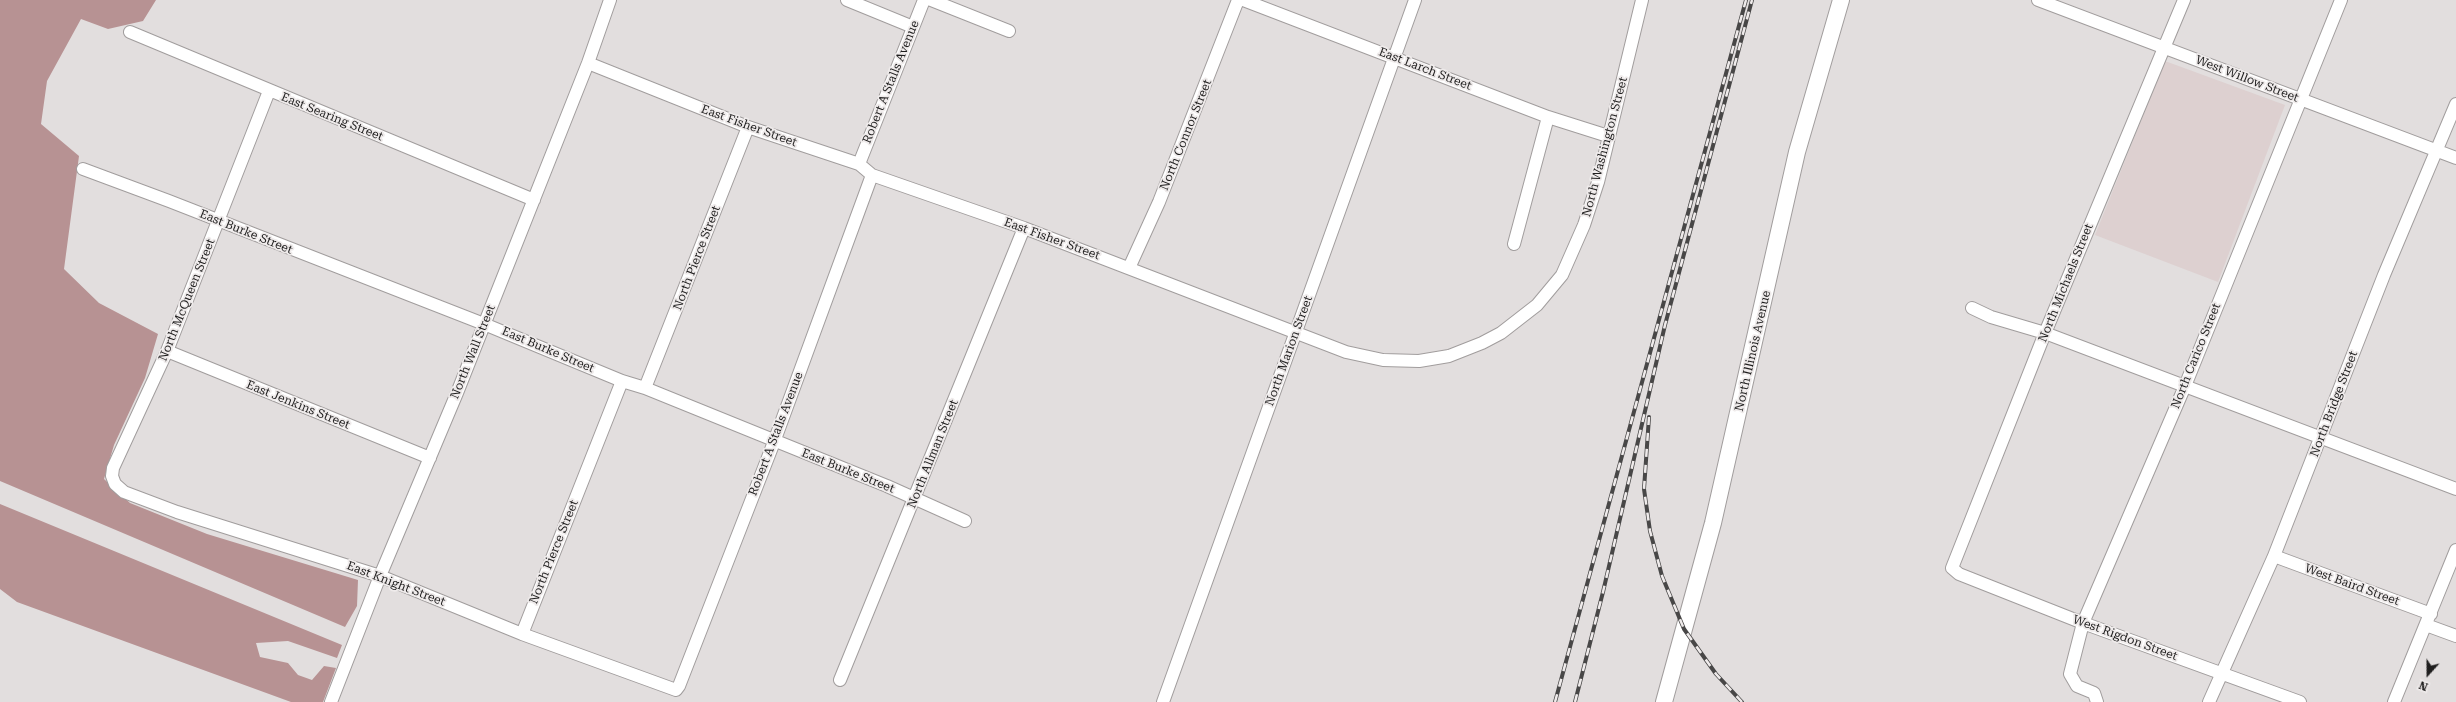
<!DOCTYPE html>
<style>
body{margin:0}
#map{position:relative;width:2456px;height:702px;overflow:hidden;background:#e2dede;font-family:"Roboto Serif",serif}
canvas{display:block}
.north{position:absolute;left:2408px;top:654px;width:40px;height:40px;-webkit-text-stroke:3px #efebeb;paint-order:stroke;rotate:201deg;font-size:11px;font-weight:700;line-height:16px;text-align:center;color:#1f1e1e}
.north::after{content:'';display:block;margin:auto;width:14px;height:18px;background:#1f1e1e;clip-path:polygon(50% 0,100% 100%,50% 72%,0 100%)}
</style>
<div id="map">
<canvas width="2456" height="702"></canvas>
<div class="north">N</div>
</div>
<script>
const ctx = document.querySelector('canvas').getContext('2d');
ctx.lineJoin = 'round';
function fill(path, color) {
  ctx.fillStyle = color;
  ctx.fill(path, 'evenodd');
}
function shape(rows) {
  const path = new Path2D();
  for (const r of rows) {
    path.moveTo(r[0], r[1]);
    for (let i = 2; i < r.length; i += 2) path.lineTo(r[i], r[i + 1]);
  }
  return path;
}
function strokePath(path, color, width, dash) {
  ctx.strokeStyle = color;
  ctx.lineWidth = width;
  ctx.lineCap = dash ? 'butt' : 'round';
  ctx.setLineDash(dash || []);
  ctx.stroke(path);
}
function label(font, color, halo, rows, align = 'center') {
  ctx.font = font + ' "Roboto Serif",serif';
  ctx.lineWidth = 3.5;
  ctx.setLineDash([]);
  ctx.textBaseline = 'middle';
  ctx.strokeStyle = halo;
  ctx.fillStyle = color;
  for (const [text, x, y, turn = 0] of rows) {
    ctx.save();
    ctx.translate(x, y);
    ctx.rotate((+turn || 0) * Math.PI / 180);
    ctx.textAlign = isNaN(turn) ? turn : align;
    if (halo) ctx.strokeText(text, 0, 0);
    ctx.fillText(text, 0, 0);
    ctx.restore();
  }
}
fill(shape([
 [2165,61,2285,105,2218,282,2095,235]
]), '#ddd0d0');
fill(shape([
 [0,0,156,0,143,21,108,29,81,19,47,81,41,124,79,156,64,269,99,303,158,334,145,378,114,445,104,479,130,503,207,534,358,580,357,606,345,627,0,481],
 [0,504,342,645,337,658,288,641,256,643,260,657,288,663,298,675,312,680,324,666,336,668,323,702,291,702,17,602,0,589]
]), '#b79293');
const minor = shape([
 [847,0,913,27],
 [931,0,1009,31],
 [1243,0,1548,117,1608,136],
 [2038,0,2456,158],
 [2184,0,2045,333,1952,568,1959,574,2083,623,2300,702],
 [130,32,534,200],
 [588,63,748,127,859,164,872,175,1024,228,1346,352,1383,360,1419,361,1449,356,1482,343,1501,333,1537,305,1562,275,1584,225,1598,182,1642,0],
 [269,91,167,351,113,468,112,476,115,484,124,492,177,512,380,576,522,634,676,690,679,686,774,442,872,175],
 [859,164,924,0],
 [83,169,169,201,484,324,622,381,645,388,887,486,965,521],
 [1514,244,1548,117],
 [1129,268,1159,202,1238,0],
 [1972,308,1991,317,2045,333,2456,489],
 [167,351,430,458],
 [645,388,748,127],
 [2274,556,2431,614],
 [2426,625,2456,636],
 [522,634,622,381],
 [840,680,1024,228],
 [331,702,380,576,457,393,588,63,610,0],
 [1163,702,1415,0],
 [2097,702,2094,693,2077,686,2070,674,2083,623,2185,386,2341,0],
 [2209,702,2274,556,2384,275,2456,104],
 [2394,702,2456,550]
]);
const major = shape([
 [1664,702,1713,523,1797,152,1841,0]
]);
strokePath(minor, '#a19d9d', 14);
strokePath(major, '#a19d9d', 18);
strokePath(minor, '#fff', 12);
strokePath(major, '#fff', 16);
const rail = shape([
 [1649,417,1644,489,1650,531,1662,576,1684,629,1716,674,1742,702],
 [1555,702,1746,0],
 [1575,702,1603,592,1665,325,1752,0]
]);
strokePath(rail, '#484747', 4);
strokePath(rail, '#efebeb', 2.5, [8]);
label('12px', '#1f1e1e', '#efebeb', [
 ["East Larch Street",1425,69,21],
 ["West Willow Street",2247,79,21],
 ["Robert A Stalls Avenue",891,82,-68],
 ["East Searing Street",332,117,22],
 ["East Fisher Street",749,126,20],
 ["North Connor Street",1186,135,-68],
 ["North Washington Street",1605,147,-75],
 ["East Burke Street",246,232,22],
 ["East Fisher Street",1052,239,20],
 ["North Pierce Street",697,258,-69],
 ["North Michaels Street",2066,283,-68],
 ["North McQueen Street",187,300,-68],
 ["East Burke Street",548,350,23],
 ["North Marion Street",1289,351,-70],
 ["North Illinois Avenue",1753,351,-77],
 ["North Wall Street",473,352,-68],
 ["North Carico Street",2196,356,-68],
 ["North Bridge Street",2334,404,-69],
 ["East Jenkins Street",298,405,22],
 ["Robert A Stalls Avenue",776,434,-69],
 ["North Allman Street",933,454,-68],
 ["East Burke Street",848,471,22],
 ["North Pierce Street",554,552,-68],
 ["East Knight Street",396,584,21],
 ["West Baird Street",2352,585,20],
 ["West Rigdon Street",2125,638,20]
]);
</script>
